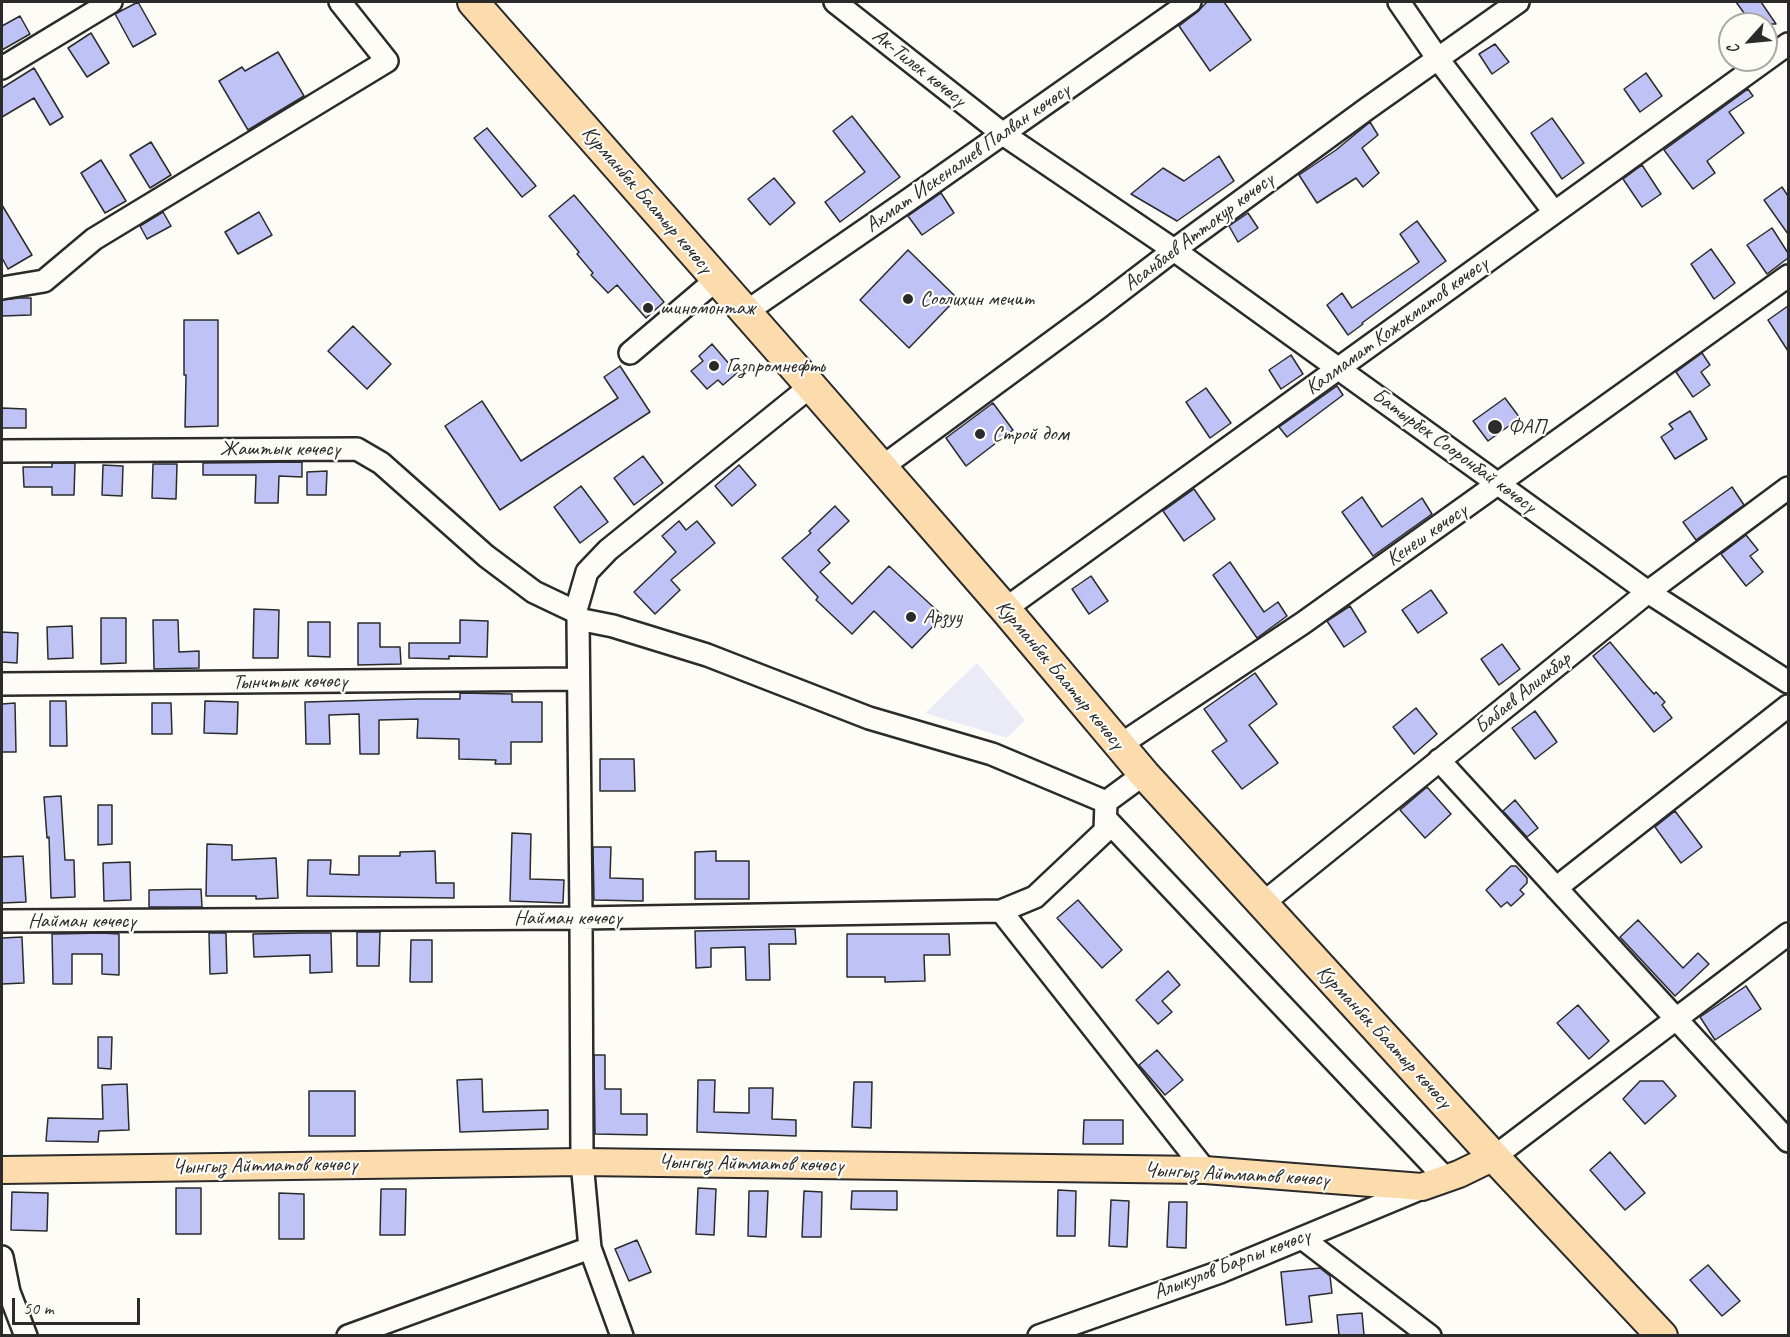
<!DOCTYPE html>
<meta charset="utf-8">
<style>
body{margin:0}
#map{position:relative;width:1790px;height:1337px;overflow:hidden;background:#fdfcf7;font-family:Caveat,sans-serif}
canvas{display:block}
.frame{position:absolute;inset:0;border:3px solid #2b2b2b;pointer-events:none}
.north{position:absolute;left:1718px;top:12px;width:60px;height:60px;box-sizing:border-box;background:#fdfcf7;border:2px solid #a9a8a5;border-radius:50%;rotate:243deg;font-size:16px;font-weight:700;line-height:24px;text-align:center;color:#2b2b2b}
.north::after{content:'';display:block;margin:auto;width:21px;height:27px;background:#2b2b2b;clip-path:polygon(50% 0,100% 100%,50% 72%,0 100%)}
.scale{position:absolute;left:12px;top:1298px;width:128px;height:27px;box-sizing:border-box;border:3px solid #2b2b2b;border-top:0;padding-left:8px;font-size:18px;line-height:21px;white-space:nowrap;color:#2b2b2b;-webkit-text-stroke:4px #fdfcf7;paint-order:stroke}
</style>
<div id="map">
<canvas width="1790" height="1337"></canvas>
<div class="frame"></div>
<div class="north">С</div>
<div class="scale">50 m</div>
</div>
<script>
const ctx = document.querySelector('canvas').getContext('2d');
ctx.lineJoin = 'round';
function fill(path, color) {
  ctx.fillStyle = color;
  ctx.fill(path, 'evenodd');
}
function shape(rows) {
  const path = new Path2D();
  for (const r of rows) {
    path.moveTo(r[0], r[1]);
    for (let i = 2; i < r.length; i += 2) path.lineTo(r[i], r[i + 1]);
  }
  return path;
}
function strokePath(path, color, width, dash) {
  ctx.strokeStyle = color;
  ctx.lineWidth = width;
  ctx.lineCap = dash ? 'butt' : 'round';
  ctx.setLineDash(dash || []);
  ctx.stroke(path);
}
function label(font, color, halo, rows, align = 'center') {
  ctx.font = font + ' Caveat,sans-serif';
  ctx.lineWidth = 4.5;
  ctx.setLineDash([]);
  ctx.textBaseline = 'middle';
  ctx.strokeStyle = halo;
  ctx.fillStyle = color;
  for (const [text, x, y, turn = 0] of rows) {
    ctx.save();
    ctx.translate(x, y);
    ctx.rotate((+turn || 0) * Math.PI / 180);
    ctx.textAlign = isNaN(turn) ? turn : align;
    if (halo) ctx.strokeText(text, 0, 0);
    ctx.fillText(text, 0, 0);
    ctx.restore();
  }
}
fill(shape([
 [977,663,1025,720,1007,738,925,713]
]), '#eaebf6');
const building = shape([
 [138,2,156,34,133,47,115,14,138,2],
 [1207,2,1224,2,1251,40,1210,71,1179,26,1197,12,1207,2],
 [1736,2,1761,2,1776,24,1752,24,1736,2],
 [20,16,30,34,2,50,2,26,20,16],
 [91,33,109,63,87,77,68,48,91,33],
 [1495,44,1509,62,1492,74,1479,54,1495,44],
 [278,52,304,96,248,130,219,81,242,67,245,71,278,52],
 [34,68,63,117,50,125,34,98,2,117,2,88,34,68],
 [1646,73,1662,96,1640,112,1624,89,1646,73],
 [1748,89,1753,96,1729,112,1744,133,1707,161,1715,173,1693,189,1664,150,1748,89],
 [852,116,900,177,840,222,825,202,865,172,833,131,852,116],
 [1552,118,1584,163,1562,179,1531,133,1552,118],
 [1370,122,1378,135,1362,148,1379,173,1363,187,1356,178,1317,203,1299,175,1336,150,1370,122],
 [487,128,536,186,522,197,474,138,487,128],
 [151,142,171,175,150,188,130,155,151,142],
 [1219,156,1234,181,1177,221,1131,194,1163,168,1184,181,1219,156],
 [101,160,126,201,105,213,81,173,101,160],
 [1642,165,1661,194,1642,207,1623,179,1642,165],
 [774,178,795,203,770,225,748,199,774,178],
 [1782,187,1788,196,1788,234,1764,200,1782,187],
 [941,193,954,213,922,235,908,216,941,193],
 [574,195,664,302,646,318,617,285,608,293,591,275,593,273,577,254,579,252,549,216,574,195],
 [2,205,32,255,8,269,2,258,2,205],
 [163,212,171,226,147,239,140,226,163,212],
 [259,212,272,235,238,254,225,232,259,212],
 [1248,213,1258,228,1238,242,1229,226,1248,213],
 [1417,221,1446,261,1362,323,1363,324,1348,335,1327,305,1342,293,1352,308,1419,262,1400,234,1417,221],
 [1772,228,1788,253,1788,258,1767,274,1747,245,1772,228],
 [1711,249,1735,283,1714,299,1691,264,1711,249],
 [908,250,957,298,909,348,860,300,908,250],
 [19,298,31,298,31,315,2,316,2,300,19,298],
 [1788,306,1788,351,1768,320,1788,306],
 [184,320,218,320,218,426,185,427,186,375,184,375,184,320],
 [353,326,391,364,367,389,328,351,353,326],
 [712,344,737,373,723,385,718,380,707,389,691,371,703,361,699,356,712,344],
 [1702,353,1710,365,1701,372,1710,385,1693,397,1676,372,1702,353],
 [1291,355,1303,374,1281,389,1269,370,1291,355],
 [620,366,650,412,500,510,445,426,482,401,521,461,618,398,604,377,620,366],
 [1337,386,1343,395,1287,437,1279,427,1337,386],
 [1206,388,1231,423,1210,438,1186,402,1206,388],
 [1505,398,1520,418,1488,441,1473,421,1505,398],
 [993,403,1013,430,966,466,946,438,993,403],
 [2,408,26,409,26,428,2,428,2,408],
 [1690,411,1707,439,1675,459,1661,437,1673,429,1669,424,1690,411],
 [643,456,663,483,634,505,614,478,643,456],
 [302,462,302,477,279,476,278,503,255,503,256,475,203,475,203,463,302,462],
 [52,463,75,463,74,495,52,495,52,487,24,487,23,467,52,467,52,463],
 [153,464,177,464,176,499,152,498,153,464],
 [103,465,123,466,122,496,102,495,103,465],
 [739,465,756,485,732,506,715,486,739,465],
 [327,471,326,495,307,495,307,472,327,471],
 [581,486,608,522,580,543,554,507,581,486],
 [1732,487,1744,505,1696,540,1683,522,1732,487],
 [1194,489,1215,519,1184,541,1163,511,1194,489],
 [1362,497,1382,527,1422,498,1432,514,1373,556,1342,512,1362,497],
 [835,506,849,521,818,550,830,563,820,572,852,604,889,566,943,616,912,648,874,611,852,634,816,600,818,597,782,558,811,533,809,531,835,506],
 [679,521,686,530,697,521,715,543,671,580,680,590,655,614,634,592,676,552,662,536,679,521],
 [1746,535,1758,550,1750,556,1763,572,1746,586,1721,554,1746,535],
 [1230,562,1264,612,1278,602,1287,616,1257,638,1213,575,1230,562],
 [1091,576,1108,601,1089,614,1072,589,1091,576],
 [1431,590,1447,613,1418,633,1402,610,1431,590],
 [1350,606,1366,632,1344,647,1327,621,1350,606],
 [254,609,279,610,278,658,253,658,254,609],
 [101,618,126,618,126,663,101,664,101,618],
 [153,620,178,620,179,652,199,651,199,668,154,669,153,620],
 [460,620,488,621,487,657,449,656,449,659,409,658,409,643,460,643,460,620],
 [308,622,330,622,330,657,308,656,308,622],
 [358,623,380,623,380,647,400,647,401,664,358,665,358,623],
 [72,626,73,658,48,659,47,627,72,626],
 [2,632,18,633,17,663,2,662,2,632],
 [1610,642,1646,685,1654,694,1656,692,1665,702,1662,705,1672,718,1654,732,1593,656,1610,642],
 [1502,644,1520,669,1499,685,1481,659,1502,644],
 [1255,673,1277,704,1249,725,1278,763,1242,789,1212,751,1227,741,1204,709,1255,673],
 [460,693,512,694,512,702,542,702,542,742,511,742,511,764,495,764,496,760,459,759,459,739,417,738,418,719,379,720,379,754,360,754,359,714,329,715,330,744,306,744,305,702,418,699,460,699,460,693],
 [50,701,66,701,67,746,50,746,50,701],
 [205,701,238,702,237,734,204,733,205,701],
 [15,703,16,752,2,752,2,704,15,703],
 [152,703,171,703,172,734,152,734,152,703],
 [1416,708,1437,734,1414,754,1393,727,1416,708],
 [1535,711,1557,742,1535,759,1512,728,1535,711],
 [600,759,634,759,635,791,600,791,600,759],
 [1427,787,1451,814,1425,838,1400,810,1427,787],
 [61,796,65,860,74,860,75,897,51,898,49,837,47,838,44,797,61,796],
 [1515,800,1538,828,1527,837,1503,811,1515,800],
 [98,805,112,805,112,844,98,845,98,805],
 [1675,811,1702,847,1681,863,1655,827,1675,811],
 [512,833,531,834,530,879,564,880,563,903,510,901,512,833],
 [207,844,232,845,232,860,276,858,278,898,256,899,256,896,206,896,207,844],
 [593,847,611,847,610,878,643,879,643,901,594,900,593,847],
 [435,851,436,883,454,883,454,898,307,896,308,860,331,860,330,874,359,875,359,856,400,856,400,852,435,851],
 [716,851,716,861,749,861,749,899,695,899,695,852,716,851],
 [23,856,26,902,2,903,2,857,23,856],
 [130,862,131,900,104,901,103,863,130,862],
 [1511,866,1516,866,1527,878,1527,883,1520,890,1524,894,1511,906,1507,902,1501,907,1486,890,1511,866],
 [201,889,202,907,149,907,149,890,201,889],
 [1078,900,1122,950,1102,968,1057,918,1078,900],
 [1638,920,1683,968,1698,953,1709,964,1675,996,1620,937,1638,920],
 [795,929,796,944,769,944,770,980,746,980,745,947,711,948,711,967,696,968,695,931,795,929],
 [357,932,380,932,379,966,357,966,357,932],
 [102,933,119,934,119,975,102,974,102,954,72,954,72,984,53,984,52,934,102,933],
 [209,933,226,933,227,973,210,974,209,933],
 [303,933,331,933,332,972,310,973,310,955,254,957,253,934,303,933],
 [847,934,949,934,950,955,924,955,925,981,885,982,885,977,847,977,847,934],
 [22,937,24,983,2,984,2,938,22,937],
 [411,940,432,940,432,982,410,982,411,940],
 [1168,971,1180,985,1162,1001,1172,1012,1158,1024,1136,1000,1168,971],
 [1746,986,1761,1009,1715,1040,1700,1017,1746,986],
 [1578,1005,1609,1041,1589,1059,1557,1023,1578,1005],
 [98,1037,112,1037,111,1069,98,1068,98,1037],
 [1157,1050,1183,1080,1165,1095,1139,1065,1157,1050],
 [594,1055,605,1055,605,1089,621,1089,621,1114,647,1114,647,1135,595,1134,594,1055],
 [482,1079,483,1112,548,1110,548,1129,460,1132,457,1080,482,1079],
 [698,1080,715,1080,714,1112,749,1113,749,1088,773,1088,772,1119,796,1120,796,1136,697,1132,698,1080],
 [1640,1081,1663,1081,1676,1096,1645,1124,1623,1099,1640,1081],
 [854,1082,872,1082,871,1128,852,1127,854,1082],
 [127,1084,129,1130,99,1131,98,1142,46,1141,48,1118,103,1119,102,1085,127,1084],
 [309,1091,355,1091,355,1136,309,1136,309,1091],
 [1084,1120,1123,1120,1123,1144,1083,1144,1084,1120],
 [1610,1152,1645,1193,1625,1210,1590,1170,1610,1152],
 [176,1188,201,1188,201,1234,176,1234,176,1188],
 [698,1188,716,1189,714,1235,696,1234,698,1188],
 [381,1189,406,1189,405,1235,380,1235,381,1189],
 [1058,1190,1076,1191,1075,1236,1057,1236,1058,1190],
 [749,1191,768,1191,766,1237,748,1236,749,1191],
 [804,1191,822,1192,821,1237,802,1237,804,1191],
 [852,1191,897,1191,897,1210,851,1209,852,1191],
 [12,1192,48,1193,47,1231,11,1230,12,1192],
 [279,1193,304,1194,304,1239,279,1239,279,1193],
 [1111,1200,1129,1201,1127,1247,1109,1246,1111,1200],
 [1169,1202,1187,1202,1186,1248,1167,1247,1169,1202],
 [637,1240,651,1272,629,1281,615,1249,637,1240],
 [1708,1265,1740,1301,1722,1316,1690,1280,1708,1265],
 [1320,1268,1330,1276,1332,1293,1309,1296,1312,1322,1286,1325,1281,1272,1320,1268],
 [1362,1313,1364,1335,1339,1335,1337,1315,1362,1313]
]);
fill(building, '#bec2f4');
strokePath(building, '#2b2b2b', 1.5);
const minor = shape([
 [835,2,1003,134,1174,250,1648,592,1788,682],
 [1399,2,1438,59,1554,212],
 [2,68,111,2],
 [2,288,44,281,94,239,387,61,340,2],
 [746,312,910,199,1190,2],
 [630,353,717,279],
 [2,451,357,449,381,463,486,556,534,592,576,612],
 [882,467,1097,309,1174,250,1368,108,1518,2],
 [1005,609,1788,44],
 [578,619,613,626,707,655,869,718,992,754,1106,802],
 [2,684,578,679],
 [1120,745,1303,623,1788,276],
 [1439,760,1788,1141],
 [1106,819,1446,1179],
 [1556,888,1788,706],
 [1262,904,1648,592,1788,488],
 [1001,911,1205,1170],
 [2,921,581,918,1001,911,1035,897,1105,831,1106,802,1144,774],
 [1494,1157,1788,934],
 [1302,1238,1430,1336],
 [2,1257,9,1292,26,1336],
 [348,1336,590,1248],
 [622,1336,590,1248,582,1162,581,918,578,619,576,610,587,572,608,550,811,386],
 [1039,1336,1220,1272,1422,1188]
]);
const major = shape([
 [2,1170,582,1162,1205,1170,1422,1187,1459,1174,1494,1157]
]);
const highway = shape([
 [473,2,811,386,1005,609,1144,774,1494,1157,1662,1336]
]);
strokePath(minor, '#2b2b2b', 26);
strokePath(major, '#2b2b2b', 30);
strokePath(highway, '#2b2b2b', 34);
strokePath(minor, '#fdfcf7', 21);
strokePath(major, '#fcdcac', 26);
strokePath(highway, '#fcdcac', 30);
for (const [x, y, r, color] of [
 [908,299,6,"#2b2b2b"],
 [648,308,6,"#2b2b2b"],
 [714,366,6,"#2b2b2b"],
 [1495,427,8,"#2b2b2b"],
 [980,434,6,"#2b2b2b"],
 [911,617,6,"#2b2b2b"]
]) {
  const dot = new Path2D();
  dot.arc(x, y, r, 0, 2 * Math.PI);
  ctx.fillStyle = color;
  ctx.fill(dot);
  strokePath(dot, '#fdfcf7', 2);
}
label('21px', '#2b2b2b', '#fdfcf7', [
 ["Ак-Тилек көчөсү",919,68,38],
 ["Ахмат Искеналиев Палван көчөсү",968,158,-35],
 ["Курманбек Баатыр көчөсү",647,200,49],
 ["Асанбаев Аттокур көчөсү",1199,232,-37],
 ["Калмамат Кожокматов көчөсү",1397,326,-36],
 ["Жаштык көчөсү",280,449],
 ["Батырбек Сооронбай көчөсү",1454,451,36],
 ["Кенеш көчөсү",1427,535,-35],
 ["Курманбек Баатыр көчөсү",1060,675,50],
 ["Тынчтык көчөсү",290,682,-1],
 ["Бабаев Алиакбар",1523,693,-39],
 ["Найман көчөсү",568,918],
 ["Найман көчөсү",82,921],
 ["Курманбек Баатыр көчөсү",1384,1037,47],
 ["Чынгыз Айтматов көчөсү",751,1164,1],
 ["Чынгыз Айтматов көчөсү",265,1166,-1],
 ["Чынгыз Айтматов көчөсү",1237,1175,3],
 ["Алыкулов Барпы көчөсү",1232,1264,-21]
]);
label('21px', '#2b2b2b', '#fdfcf7', [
 ["Соолихин мечит",920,299],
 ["шиномонтаж",660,308],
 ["Газпромнефть",726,366],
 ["ФАП",1508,427],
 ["Строй дом",992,434],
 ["Арзуу",923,617]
], 'left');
</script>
